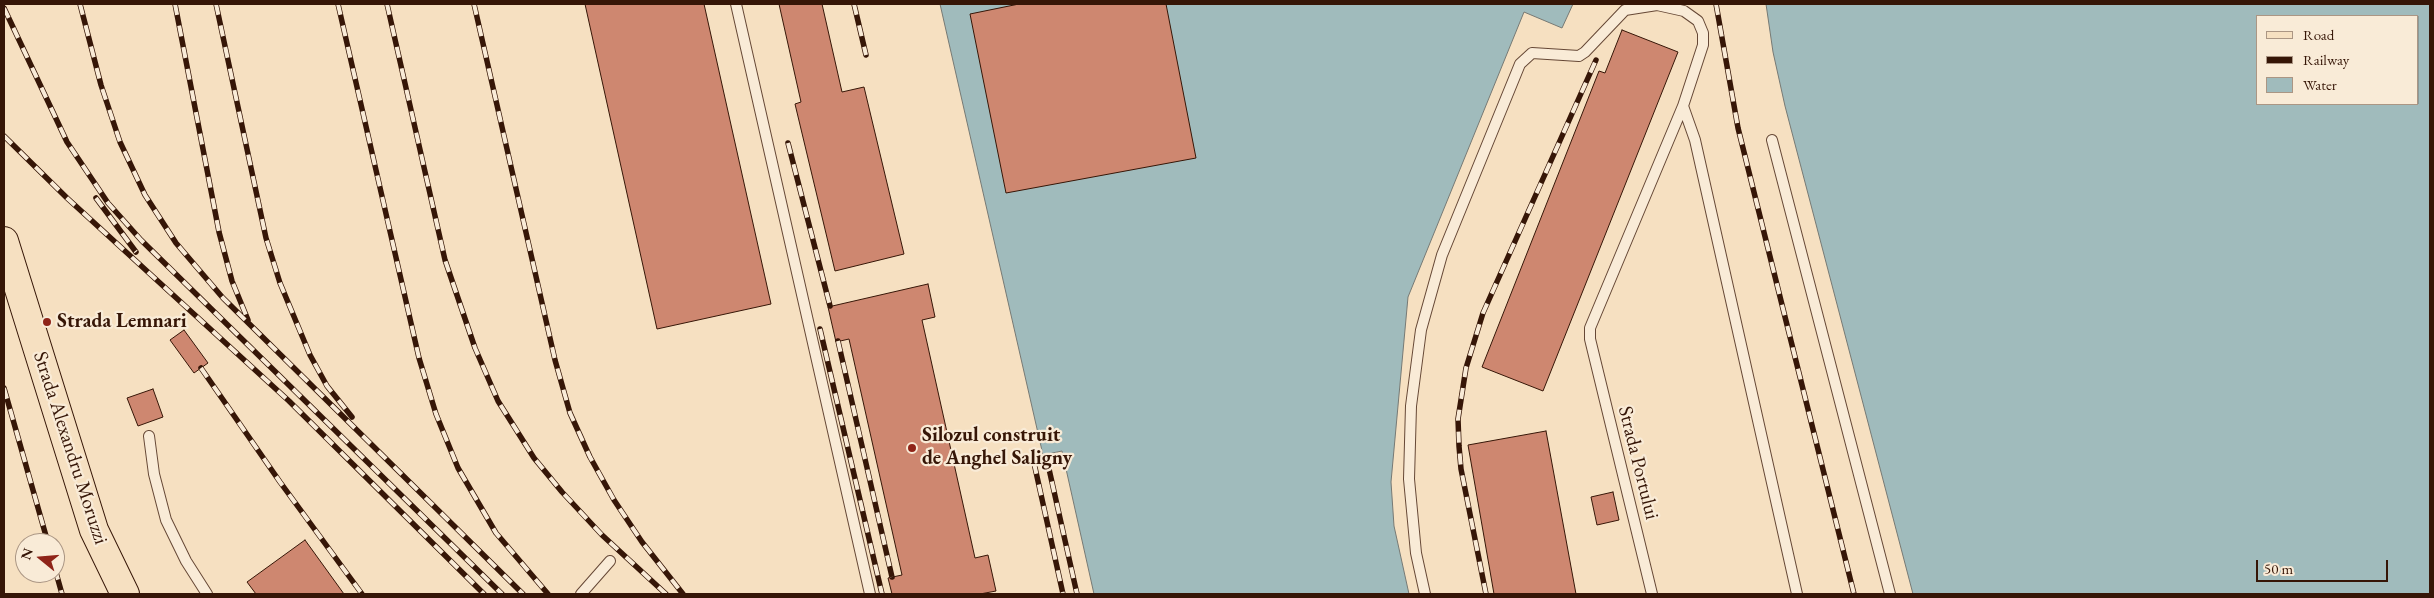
<!DOCTYPE html>
<style>
body{margin:0}
#map{position:relative;width:2434px;height:598px;overflow:hidden;background:#f6e0c1;font-family:"EB Garamond",serif}
canvas{display:block}
.frame{position:absolute;inset:0;border:5px solid #361607;pointer-events:none}
.legend{position:absolute;left:2256px;top:15px;width:162px;height:90px;box-sizing:border-box;background:#f9ebd7;border:1px solid #ab9684;margin:0;padding:6px 9px;list-style:none;font-size:15px;color:#361607}
.legend li{display:flex;align-items:center;gap:10px;height:25px}
.legend b{width:25px;border:1px solid #ab9684}
.north{position:absolute;left:15px;top:533px;width:50px;height:50px;box-sizing:border-box;background:#f9ebd7;border:1px solid #ab9684;border-radius:50%;rotate:287deg;font-size:14px;font-weight:700;line-height:20px;text-align:center;color:#361607}
.north::after{content:'';display:block;margin:auto;width:18px;height:22px;background:#8f2418;clip-path:polygon(50% 0,100% 100%,50% 72%,0 100%)}
.scale{position:absolute;left:2256px;top:560px;width:132px;height:22px;box-sizing:border-box;border:2px solid #361607;border-top:0;padding-left:6px;font-size:15px;line-height:18px;white-space:nowrap;color:#361607;-webkit-text-stroke:4px #f9ebd7;paint-order:stroke}
</style>
<div id="map">
<canvas width="2434" height="598"></canvas>
<div class="frame"></div>
<ul class="legend">
<li><b style="height:6px;background:#f6e0c1"></b>Road</li>
<li><b style="height:6px;background:#361607"></b>Railway</li>
<li><b style="height:14px;background:#a0bbbc"></b>Water</li>
</ul>
<div class="north">N</div>
<div class="scale">50 m</div>
</div>
<script>
const ctx = document.querySelector('canvas').getContext('2d');
ctx.lineJoin = 'round';
function fill(path, color) {
  ctx.fillStyle = color;
  ctx.fill(path, 'evenodd');
}
function shape(rows) {
  const path = new Path2D();
  for (const r of rows) {
    path.moveTo(r[0], r[1]);
    for (let i = 2; i < r.length; i += 2) path.lineTo(r[i], r[i + 1]);
  }
  return path;
}
function strokePath(path, color, width, dash) {
  ctx.strokeStyle = color;
  ctx.lineWidth = width;
  ctx.lineCap = dash ? 'butt' : 'round';
  ctx.setLineDash(dash || []);
  ctx.stroke(path);
}
function label(font, color, halo, rows, align = 'center') {
  ctx.font = font + ' "EB Garamond",serif';
  ctx.lineWidth = 4.5;
  ctx.setLineDash([]);
  ctx.textBaseline = 'middle';
  ctx.strokeStyle = halo;
  ctx.fillStyle = color;
  for (const [text, x, y, turn = 0] of rows) {
    ctx.save();
    ctx.translate(x, y);
    ctx.rotate((+turn || 0) * Math.PI / 180);
    ctx.textAlign = isNaN(turn) ? turn : align;
    if (halo) ctx.strokeText(text, 0, 0);
    ctx.fillText(text, 0, 0);
    ctx.restore();
  }
}
const water = shape([
 [940,4,1573,4,1562,28,1524,12,1408,297,1391,482,1394,526,1409,594,1094,594,1062,451,1043,455,940,4],
 [1766,4,2430,4,2430,594,1913,594,1785,106,1773,52,1766,4],
 [2258,16,2418,16,2418,104,2258,104,2258,16]
]);
fill(water, '#a0bbbc');
strokePath(water, '#767974', 1);
const building = shape([
 [585,4,704,4,771,304,657,329,585,4],
 [779,4,822,4,842,92,864,87,904,254,835,271,795,104,801,102,779,4],
 [1019,4,1166,4,1196,158,1006,193,970,14,1019,4],
 [1622,30,1678,52,1543,391,1482,367,1599,71,1605,73,1622,30],
 [928,284,935,317,922,320,975,558,988,555,996,591,980,594,892,594,888,578,902,575,849,339,836,342,828,307,928,284],
 [184,330,208,363,194,373,170,340,184,330],
 [153,389,163,417,138,426,127,398,153,389],
 [1546,431,1576,594,1494,594,1468,445,1546,431],
 [1613,492,1619,520,1597,525,1591,497,1613,492],
 [305,540,344,594,256,594,247,582,305,540]
]);
fill(building, '#ce8770');
strokePath(building, '#361607', 1);
const service = shape([
 [736,4,870,594],
 [1772,140,1890,594],
 [149,436,154,474,166,520,186,561,207,594],
 [581,594,610,561],
 [1425,594,1416,553,1409,479,1411,406,1421,330,1442,255,1520,64,1532,53,1579,56,1585,52,1625,10,1657,5,1684,11,1698,21,1703,33,1703,45,1683,106,1695,140,1797,594],
 [1652,594,1590,339,1590,328,1683,106]
]);
const primary = shape([
 [4,241,94,530,125,594]
]);
strokePath(service, '#664836', 12);
strokePath(primary, '#361607', 30);
strokePath(service, '#f9ebd7', 10);
strokePath(primary, '#f6e0c1', 28);
const rail = shape([
 [80,4,101,85,120,142,145,195,176,243,223,298,523,594],
 [175,4,219,232,232,281,248,320],
 [216,4,266,238,280,283,310,355,327,386,352,417],
 [338,4,419,358,436,414,458,468,496,533,548,594],
 [387,4,445,260,475,348,498,401,534,458,562,492,602,535,666,594],
 [474,4,555,360,570,413,590,457,614,500,642,542,683,594],
 [854,4,866,55],
 [1716,4,1738,128,1854,594],
 [4,8,67,142,108,203,141,240,502,594],
 [4,136,67,198,289,401,484,594],
 [788,143,830,306],
 [96,198,136,252],
 [820,329,882,594],
 [838,341,892,577],
 [201,368,280,482,362,594],
 [4,388,48,543],
 [1047,460,1077,594],
 [1034,463,1063,594],
 [55,569,62,594],
 [1486,594,1461,469,1459,446,1458,419,1466,368,1483,313,1596,60]
]);
strokePath(rail, '#361607', 5.5);
strokePath(rail, '#f9ebd7', 4, [11]);
for (const [x, y, r, color] of [
 [47,322,5,"#8f2418"],
 [912,448,5,"#8f2418"]
]) {
  const dot = new Path2D();
  dot.arc(x, y, r, 0, 2 * Math.PI);
  ctx.fillStyle = color;
  ctx.fill(dot);
  strokePath(dot, '#f9ebd7', 2);
}
label('bold 20px', '#361607', '#f9ebd7', [
 ["Strada Lemnari",57,322],
 ["Silozul construit",922,436],
 ["de Anghel Saligny",922,459]
], 'left');
label('20px', '#361607', '#f9ebd7', [
 ["Strada Alexandru Moruzzi",70,448,72],
 ["Strada Portului",1638,463,76]
]);
</script>
